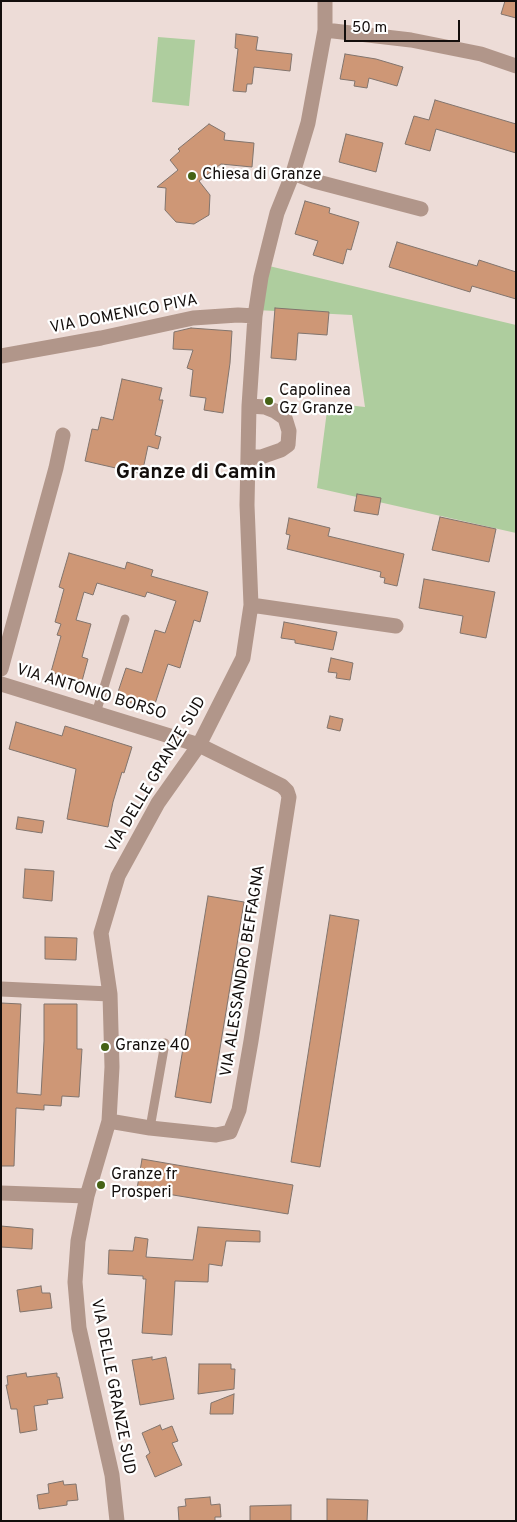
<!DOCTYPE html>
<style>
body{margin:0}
#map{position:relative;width:517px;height:1522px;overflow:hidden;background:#eddcd7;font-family:Overpass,sans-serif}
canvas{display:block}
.frame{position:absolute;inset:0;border:2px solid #130e0c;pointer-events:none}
.scale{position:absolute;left:344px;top:20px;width:116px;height:22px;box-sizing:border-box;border:2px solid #130e0c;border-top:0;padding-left:6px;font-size:15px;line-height:18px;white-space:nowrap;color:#130e0c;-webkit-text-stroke:4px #fff;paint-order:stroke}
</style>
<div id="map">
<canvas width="517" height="1522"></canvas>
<div class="frame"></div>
<div class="scale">50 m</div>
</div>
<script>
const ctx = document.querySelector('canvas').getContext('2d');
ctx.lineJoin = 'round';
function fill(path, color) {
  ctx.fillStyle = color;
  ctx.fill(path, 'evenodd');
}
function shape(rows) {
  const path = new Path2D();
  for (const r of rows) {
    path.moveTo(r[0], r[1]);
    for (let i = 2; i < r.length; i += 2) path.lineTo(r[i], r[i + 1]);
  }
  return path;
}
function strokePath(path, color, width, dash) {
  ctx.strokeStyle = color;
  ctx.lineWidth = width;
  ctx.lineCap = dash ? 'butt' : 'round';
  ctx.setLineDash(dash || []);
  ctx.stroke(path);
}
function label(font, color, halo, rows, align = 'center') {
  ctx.font = font + ' Overpass,sans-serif';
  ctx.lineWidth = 4.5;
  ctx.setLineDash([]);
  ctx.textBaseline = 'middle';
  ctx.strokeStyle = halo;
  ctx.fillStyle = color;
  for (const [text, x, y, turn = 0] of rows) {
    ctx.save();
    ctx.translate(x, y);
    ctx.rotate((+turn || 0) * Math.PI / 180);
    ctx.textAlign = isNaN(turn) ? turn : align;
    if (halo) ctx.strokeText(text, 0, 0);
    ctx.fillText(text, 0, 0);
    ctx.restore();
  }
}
fill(shape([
 [158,37,195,40,189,106,152,102],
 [269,266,516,325,516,533,317,488,328,403,365,407,352,315,256,310]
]), '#aecd9e');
const building = shape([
 [505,1,516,1,516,18,501,14,505,1],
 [236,34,258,37,256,50,292,54,290,71,254,67,252,84,247,84,246,92,233,91,238,49,235,48,236,34],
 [345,54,376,59,403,67,397,86,369,78,367,88,354,86,355,81,340,79,345,54],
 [435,100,516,124,516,153,436,129,430,151,405,144,414,116,429,120,435,100],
 [209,124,225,133,224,140,254,143,252,167,221,164,199,181,210,195,209,215,194,224,176,222,165,210,166,188,157,187,178,170,170,160,180,151,178,149,209,124],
 [346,134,383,143,376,172,339,162,346,134],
 [305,201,330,208,329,213,359,222,351,250,347,249,343,264,313,255,318,241,295,234,305,201],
 [397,242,477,266,479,260,516,272,516,299,472,286,470,292,389,267,397,242],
 [275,308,329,312,327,335,298,333,296,360,271,358,275,308],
 [191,328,232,331,230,363,223,413,204,410,206,398,190,396,193,370,187,368,193,350,173,349,174,332,191,328],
 [122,379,162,388,159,400,163,400,155,435,161,437,158,449,148,446,142,474,85,461,92,429,98,430,101,417,113,420,122,379],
 [357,494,381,498,378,515,354,511,357,494],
 [440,517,496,529,489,562,432,550,440,517],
 [289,518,330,528,328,536,404,554,397,586,384,583,385,578,380,577,381,572,287,549,290,535,286,534,289,518],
 [69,553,125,569,127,562,153,570,151,576,208,592,200,622,194,620,180,668,168,664,153,710,116,698,126,668,142,673,155,630,165,633,176,601,147,592,145,597,97,583,93,595,84,592,76,620,91,624,82,657,88,659,82,681,51,672,61,636,57,635,61,624,55,622,64,589,59,587,69,553],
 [424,579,495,592,486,638,460,633,463,616,419,608,424,579],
 [284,622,337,632,333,650,295,643,295,640,281,638,284,622],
 [331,658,353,663,350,680,336,678,337,673,328,672,331,658],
 [330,716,343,719,340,731,327,728,330,716],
 [16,722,62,736,65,726,132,747,124,773,122,772,113,802,108,827,67,819,76,769,9,749,16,722],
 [18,817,44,821,42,833,16,829,18,817],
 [25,869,54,871,52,901,23,898,25,869],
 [208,896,244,902,211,1103,175,1097,208,896],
 [330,915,359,920,320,1167,291,1162,330,915],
 [45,937,77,938,76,960,45,959,45,937],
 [1,1003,21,1004,17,1093,41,1095,44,1041,44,1004,77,1004,77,1049,82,1049,79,1097,62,1096,61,1106,44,1105,44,1110,16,1108,14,1166,1,1166,1,1003],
 [142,1159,293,1185,288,1214,137,1189,142,1159],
 [1,1226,33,1229,32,1249,1,1247,1,1226],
 [198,1227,260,1231,260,1242,226,1241,222,1266,209,1264,208,1282,175,1281,172,1335,142,1333,146,1279,143,1279,143,1276,108,1274,109,1250,133,1251,135,1237,148,1239,146,1257,193,1260,198,1227],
 [41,1286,42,1293,50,1293,52,1308,20,1312,17,1290,41,1286],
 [152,1357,152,1360,166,1357,174,1399,140,1405,132,1360,152,1357],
 [199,1364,231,1364,231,1369,235,1369,234,1389,198,1394,199,1364],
 [26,1373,27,1377,57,1373,57,1377,59,1377,63,1398,47,1400,48,1404,34,1406,37,1430,20,1433,17,1409,11,1409,6,1385,8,1385,7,1376,26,1373],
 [234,1394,233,1414,210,1414,211,1403,234,1394],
 [160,1425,162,1430,172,1426,178,1441,172,1443,182,1465,155,1477,146,1456,150,1453,142,1433,160,1425],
 [63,1481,64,1485,76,1484,78,1500,67,1501,67,1505,39,1509,37,1495,49,1493,48,1484,63,1481],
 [210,1497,211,1505,220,1504,221,1517,215,1517,215,1521,179,1521,178,1507,186,1506,185,1499,210,1497],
 [327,1499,368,1500,367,1521,327,1521,327,1499],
 [291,1505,291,1521,250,1521,250,1506,291,1505]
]);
fill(building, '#ce9776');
strokePath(building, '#81746d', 1);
strokePath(shape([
 [96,713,125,619],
 [150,1128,165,1043]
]), '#b1968a', 9);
strokePath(shape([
 [325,30,411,40,481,54,516,66],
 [293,173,314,181,421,209],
 [1,356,101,338,193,318,238,315,255,316],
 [249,457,261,457,281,450,288,445,289,431,285,418,275,411,265,407,249,406],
 [251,605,396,626],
 [1,669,56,468,63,435],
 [1,684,199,745,282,786,287,791,289,797,251,1041,239,1110,230,1132,216,1135,150,1128,109,1121],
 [1,989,110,994],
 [1,1193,87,1196],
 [117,1521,112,1475,79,1328,75,1282,78,1241,87,1196,109,1121,112,1067,110,994,101,933,118,876,158,803,199,745,243,658,251,605,247,505,249,406,255,316,261,277,277,213,293,173,308,123,325,30,325,1]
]), '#b1968a', 15);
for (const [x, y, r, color] of [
 [192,176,5,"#456215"],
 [269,401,5,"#456215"],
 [105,1047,5,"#456215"],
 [101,1185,5,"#456215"]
]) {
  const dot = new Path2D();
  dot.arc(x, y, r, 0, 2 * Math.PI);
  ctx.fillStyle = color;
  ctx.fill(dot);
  strokePath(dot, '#fff', 2);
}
label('16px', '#130e0c', '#fff', [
 ["Chiesa di Granze",202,176],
 ["Capolinea",279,392],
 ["Gz Granze",279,410],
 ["Granze 40",115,1047],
 ["Granze fr",111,1176],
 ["Prosperi",111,1194]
], 'left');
label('16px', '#130e0c', '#fff', [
 ["VIA DOMENICO PIVA",124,315,-11],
 ["VIA ANTONIO BORSO",91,693,17],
 ["VIA DELLE GRANZE SUD",157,775,-59],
 ["VIA ALESSANDRO BEFFAGNA",244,971,-81],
 ["VIA DELLE GRANZE SUD",112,1387,79]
]);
label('bold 21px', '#130e0c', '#fff', [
 ["Granze di Camin",196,474]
]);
</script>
